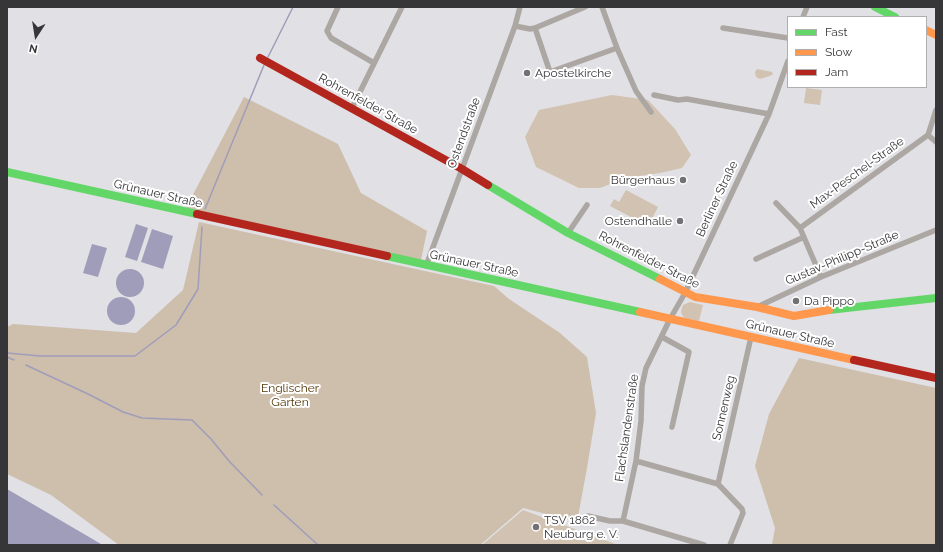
<!DOCTYPE html>
<meta charset="utf-8">
<style>
body{margin:0}
#map{position:relative;width:943px;height:552px;overflow:hidden;background:#e0e0e5;font-family:Raleway,sans-serif}
canvas{display:block}
.frame{position:absolute;inset:0;border:8px solid #363639;pointer-events:none}
.legend{position:absolute;left:787px;top:16px;width:140px;height:72px;box-sizing:border-box;background:#fff;border:1px solid #afafb0;margin:0;padding:5px 7px;list-style:none;font-size:12px;color:#363639}
.legend li{display:flex;align-items:center;gap:8px;height:20px}
.legend b{width:20px;border:1px solid #afafb0}
.north{position:absolute;left:16px;top:16px;width:40px;height:40px;-webkit-text-stroke:3px #fff;paint-order:stroke;rotate:192deg;font-size:11px;font-weight:700;line-height:16px;text-align:center;color:#363639}
.north::after{content:'';display:block;margin:auto;width:14px;height:18px;background:#363639;clip-path:polygon(50% 0,100% 100%,50% 72%,0 100%)}
</style>
<div id="map">
<canvas width="943" height="552"></canvas>
<div class="frame"></div>
<ul class="legend">
<li><b style="height:5px;background:#63d668"></b>Fast</li>
<li><b style="height:5px;background:#ff974d"></b>Slow</li>
<li><b style="height:5px;background:#b3261e"></b>Jam</li>
</ul>
<div class="north">N</div>
</div>
<script>
const ctx = document.querySelector('canvas').getContext('2d');
ctx.lineJoin = 'round';
function fill(path, color) {
  ctx.fillStyle = color;
  ctx.fill(path, 'evenodd');
}
function shape(rows) {
  const path = new Path2D();
  for (const r of rows) {
    if (r.length === 3) {
      path.moveTo(r[0] + r[2], r[1]);
      path.arc(r[0], r[1], r[2], 0, 2 * Math.PI);
      continue;
    }
    path.moveTo(r[0], r[1]);
    for (let i = 2; i < r.length; i += 2) path.lineTo(r[i], r[i + 1]);
  }
  return path;
}
function strokePath(path, color, width, dash) {
  ctx.strokeStyle = color;
  ctx.lineWidth = width;
  ctx.lineCap = dash ? 'butt' : 'round';
  ctx.setLineDash(dash || []);
  ctx.stroke(path);
}
function label(font, color, halo, rows, align = 'center') {
  ctx.font = font + ' Raleway,sans-serif';
  ctx.lineWidth = 4;
  ctx.setLineDash([]);
  ctx.textBaseline = 'middle';
  ctx.strokeStyle = halo;
  ctx.fillStyle = color;
  for (const [text, x, y, turn = 0] of rows) {
    ctx.save();
    ctx.translate(x, y);
    ctx.rotate((+turn || 0) * Math.PI / 180);
    ctx.textAlign = isNaN(turn) ? turn : align;
    if (halo) ctx.strokeText(text, 0, 0);
    ctx.fillText(text, 0, 0);
    ctx.restore();
  }
}
fill(shape([
 [757,69,772,72,773,74,770,76,760,79,756,77,755,72],
 [806,88,822,90,820,105,804,103],
 [612,95,648,100,675,129,691,155,682,168,660,173,626,178,600,188,579,188,536,167,525,137,539,110],
 [626,190,658,207,648,226,610,206,614,199,619,202],
 [690,302,703,305,699,321,685,318,682,315,681,311,683,305],
 [523,510,618,545,482,545]
]), '#d2c2b1');
fill(shape([
 [244,97,338,144,361,193,427,231,421,260,186,208],
 [199,222,494,286,509,299,560,333,587,357,596,413,587,468,577,522,523,508,480,545,119,545,51,495,7,474,7,327,13,324,136,333,183,290],
 [799,358,936,388,936,545,772,545,775,528,755,466,769,414]
]), '#cebeac');
fill(shape([
 [136,224,148,228,137,261,125,257],
 [152,229,173,236,163,269,141,262],
 [92,244,107,248,98,277,83,273],
 [130,283,14],
 [121,311,14],
 [7,489,101,544,103,545,7,545]
]), '#a09dba');
strokePath(shape([
 [268,57,293,7],
 [205,209,264,65],
 [7,353,40,356,135,356,176,325,198,289,202,227],
 [7,357,14,360],
 [26,365,88,394,123,412,142,418,192,420,211,439,229,461,262,495],
 [274,505,318,545]
]), '#a09dba', 1.5);
strokePath(shape([
 [338,7,327,31,331,38,374,63],
 [602,7,617,48,636,91,651,112],
 [803,17,807,7],
 [515,26,530,29,535,28,585,7],
 [535,28,550,72,617,48],
 [723,28,788,38],
 [654,95,678,100,687,99,769,114],
 [352,108,402,7],
 [936,110,928,135,936,142],
 [776,203,800,228,821,277],
 [800,228,928,135],
 [568,233,587,205],
 [756,259,804,237],
 [426,266,515,26,520,7],
 [757,307,821,277,936,230],
 [662,337,689,352,672,427],
 [636,461,718,484,742,509,743,513,730,545],
 [718,484,751,337],
 [588,516,610,521,623,521,704,545],
 [623,521,636,461,641,421,642,386,646,368,670,319,685,293,769,114,788,61]
]), '#aca7a2', 5.5);
strokePath(shape([
 [875,7,895,17],
 [7,172,197,214],
 [488,185,568,233,660,279],
 [387,256,640,312],
 [829,310,936,298]
]), '#63d668', 8);
strokePath(shape([
 [926,30,936,35],
 [660,279,695,297,757,307,794,316,829,310],
 [640,312,854,360]
]), '#ff974d', 8);
strokePath(shape([
 [260,58,462,169,488,185],
 [197,214,387,256],
 [854,360,936,378]
]), '#b3261e', 8);
for (const [x, y, r, color] of [
 [527,73,4,"#727275"],
 [683,180,4,"#727275"],
 [680,221,4,"#727275"],
 [796,301,4,"#727275"],
 [536,527,4,"#727275"]
]) {
  const dot = new Path2D();
  dot.arc(x, y, r, 0, 2 * Math.PI);
  ctx.fillStyle = color;
  ctx.fill(dot);
  strokePath(dot, '#fff', 1.5);
}
label('12px', '#363639', '#fff', [
 ["Apostelkirche",535,73],
 ["Bürgerhaus",675,180,"right"],
 ["Ostendhalle",672,221,"right"],
 ["Da Pippo",804,301],
 ["TSV 1862",544,520],
 ["Neuburg e. V.",544,534]
], 'left');
label('12px', '#363639', '#fff', [
 ["Rohrenfelder Straße",368,104,29],
 ["Ostendstraße",464,133,-70],
 ["Max-Peschel-Straße",857,173,-36],
 ["Grünauer Straße",158,194,13],
 ["Berliner Straße",717,199,-65],
 ["Gustav-Philipp-Straße",842,258,-23],
 ["Rohrenfelder Straße",649,260,27],
 ["Grünauer Straße",474,264,12],
 ["Grünauer Straße",790,334,13],
 ["Sonnenweg",724,408,-77],
 ["Flachslandenstraße",627,428,-82]
]);
label('12px', '#513403', '#fff', [
 ["Englischer",290,388],
 ["Garten",290,402]
]);
</script>
